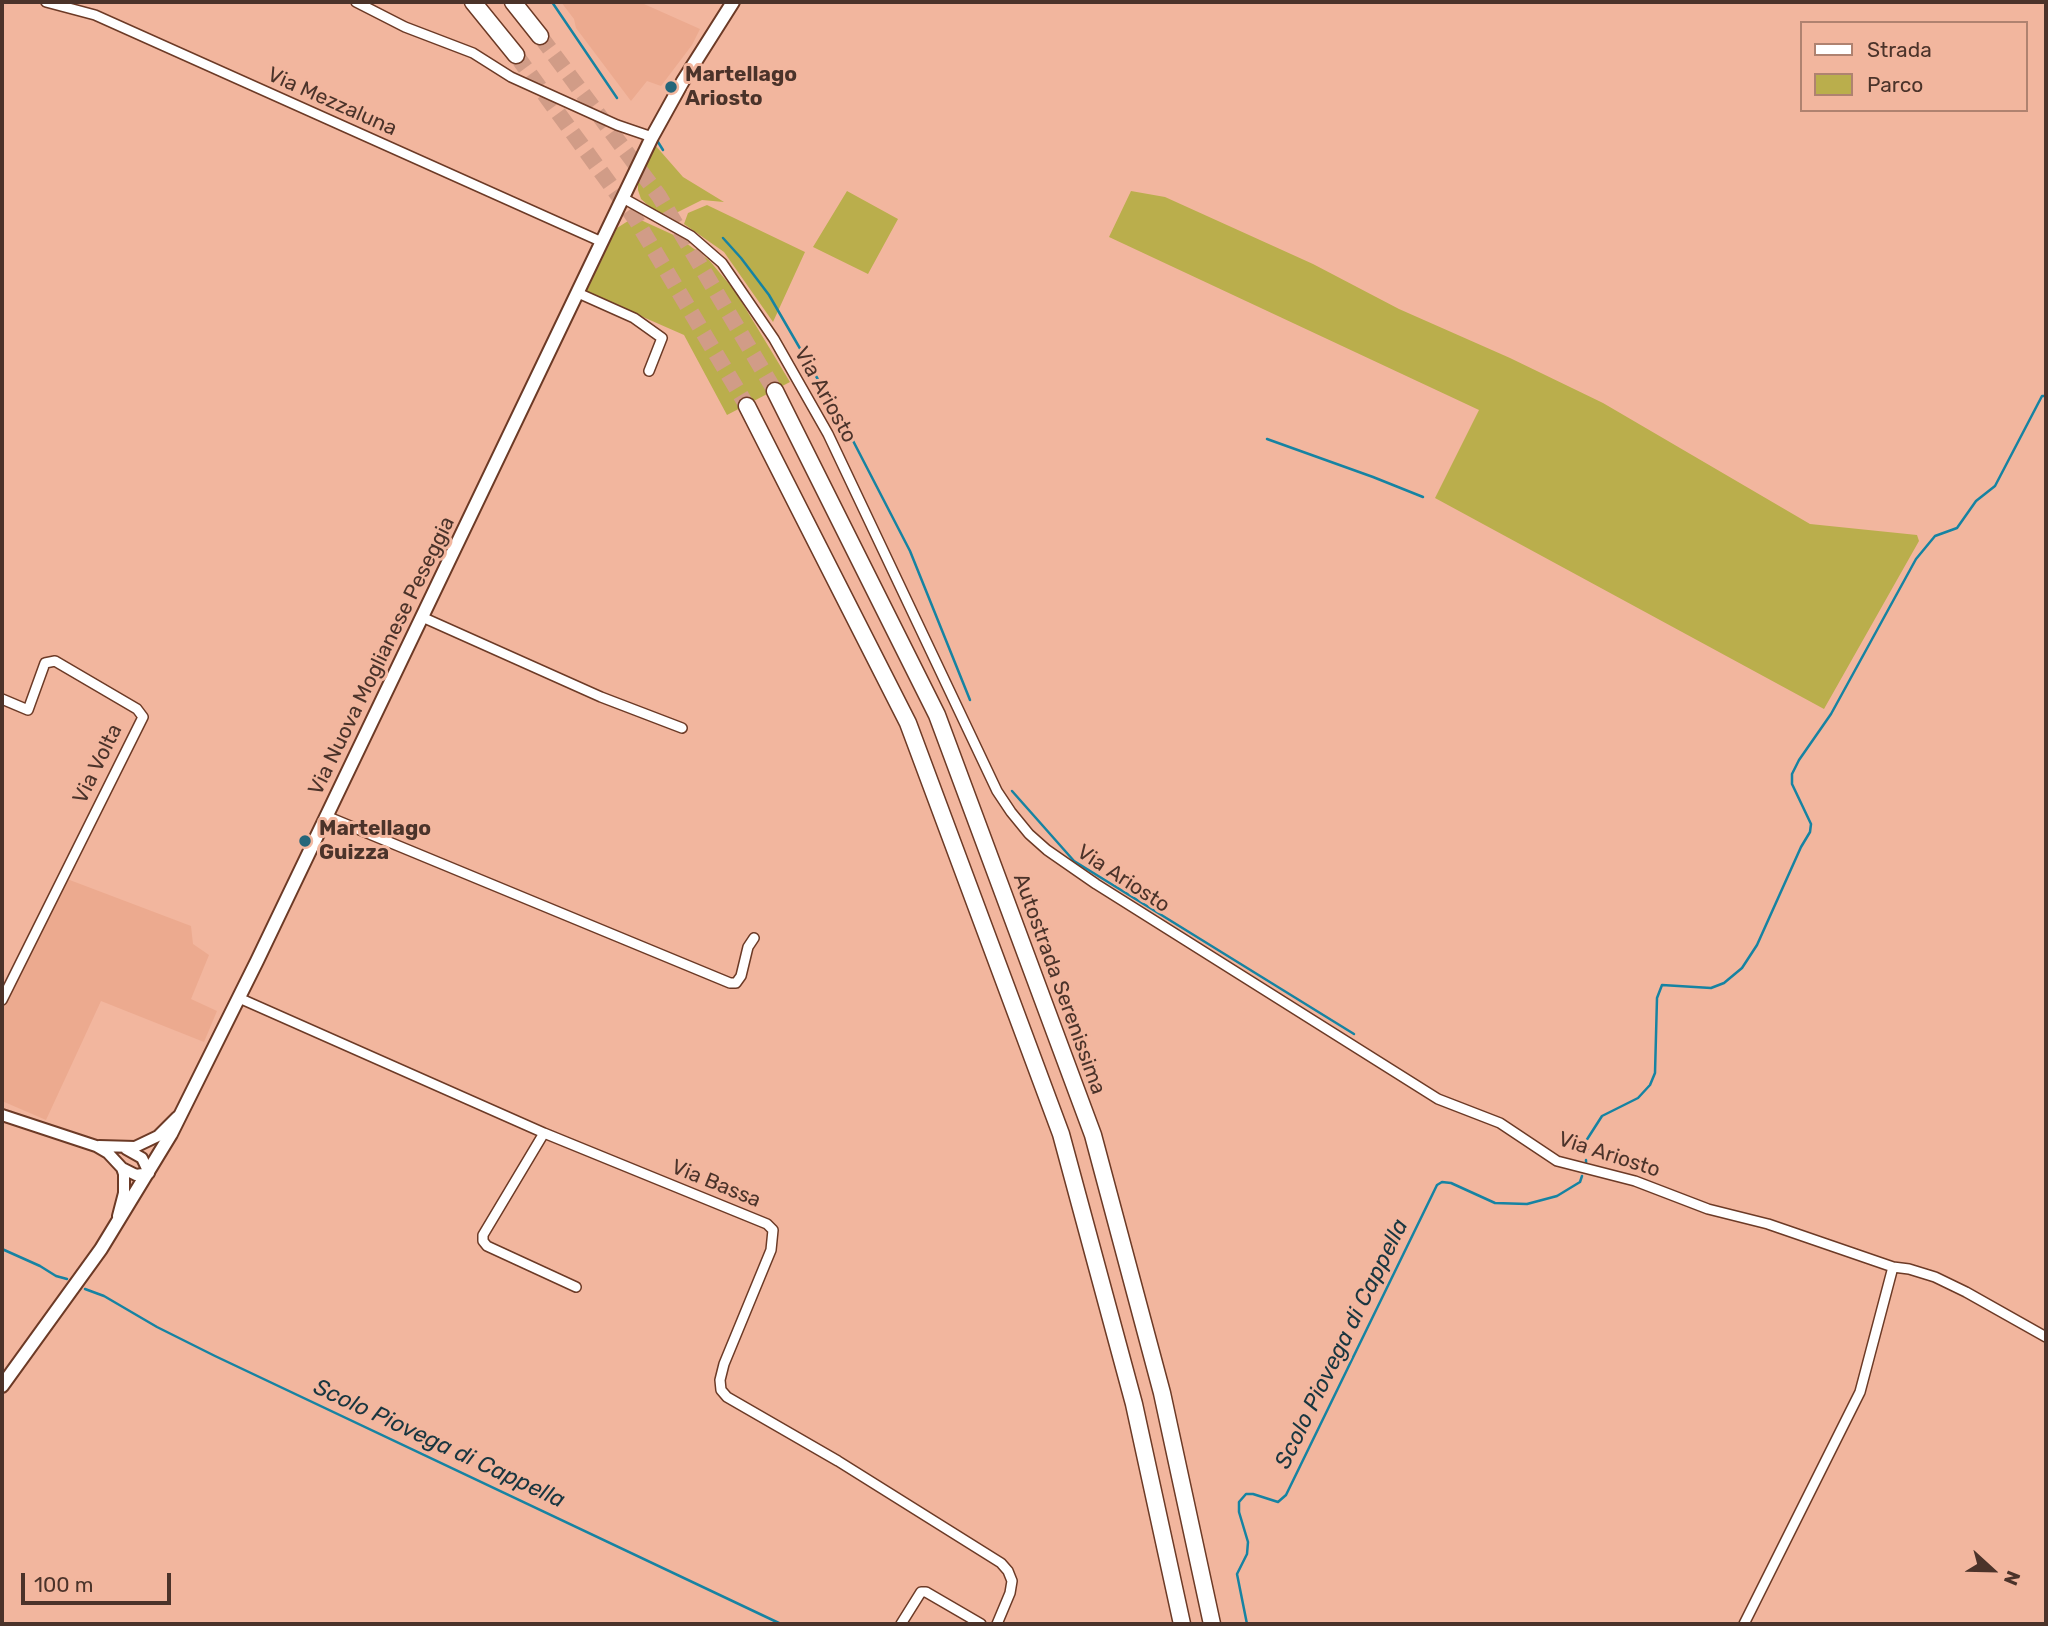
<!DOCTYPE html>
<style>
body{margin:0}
#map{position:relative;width:2048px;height:1626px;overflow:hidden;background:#f2b69e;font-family:Rubik,sans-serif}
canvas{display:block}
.frame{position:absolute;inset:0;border:4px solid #4b332a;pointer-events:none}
.legend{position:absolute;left:1800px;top:21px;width:228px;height:91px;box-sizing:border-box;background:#f2b69e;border:2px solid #af8270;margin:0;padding:9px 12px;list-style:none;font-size:21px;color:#4b332a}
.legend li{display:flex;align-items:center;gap:14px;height:35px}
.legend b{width:35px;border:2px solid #af8270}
.north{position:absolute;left:1957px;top:1535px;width:70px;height:70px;-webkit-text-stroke:5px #f2b69e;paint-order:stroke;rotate:112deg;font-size:19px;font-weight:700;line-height:28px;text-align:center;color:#4b332a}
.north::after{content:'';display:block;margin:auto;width:24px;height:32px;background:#4b332a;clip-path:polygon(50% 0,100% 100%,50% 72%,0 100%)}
.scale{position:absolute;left:21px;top:1573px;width:150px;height:32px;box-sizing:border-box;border:4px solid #4b332a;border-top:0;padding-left:9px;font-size:21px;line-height:24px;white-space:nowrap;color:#4b332a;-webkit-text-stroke:5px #f2b69e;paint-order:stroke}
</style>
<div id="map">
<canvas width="2048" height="1626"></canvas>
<div class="frame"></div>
<ul class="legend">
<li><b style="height:9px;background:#fff"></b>Strada</li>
<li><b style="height:19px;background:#baae4c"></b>Parco</li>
</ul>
<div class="north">N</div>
<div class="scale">100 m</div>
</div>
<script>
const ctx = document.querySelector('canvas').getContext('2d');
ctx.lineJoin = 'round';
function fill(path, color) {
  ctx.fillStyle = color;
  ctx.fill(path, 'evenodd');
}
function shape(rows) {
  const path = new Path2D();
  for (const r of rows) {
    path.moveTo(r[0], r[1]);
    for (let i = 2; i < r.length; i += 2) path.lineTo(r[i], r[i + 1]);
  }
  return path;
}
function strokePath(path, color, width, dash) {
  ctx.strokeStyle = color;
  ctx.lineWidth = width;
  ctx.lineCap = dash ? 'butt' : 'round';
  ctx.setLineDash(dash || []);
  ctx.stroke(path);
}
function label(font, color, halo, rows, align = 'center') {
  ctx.font = font + ' Rubik,sans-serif';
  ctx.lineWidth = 6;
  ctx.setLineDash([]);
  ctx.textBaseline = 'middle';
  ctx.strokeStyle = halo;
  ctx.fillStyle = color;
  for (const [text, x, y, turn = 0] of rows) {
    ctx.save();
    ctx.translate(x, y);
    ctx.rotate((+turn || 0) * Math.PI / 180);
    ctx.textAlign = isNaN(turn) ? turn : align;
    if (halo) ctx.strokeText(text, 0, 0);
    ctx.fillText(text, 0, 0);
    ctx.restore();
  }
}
fill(shape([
 [561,2,644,2,644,4,700,29,692,45,661,86,647,81,631,101,576,28,574,19],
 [67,879,191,926,193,944,209,955,191,999,217,1011,204,1042,101,1001,46,1120,2,1101,2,1009]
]), '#ecaa8f');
fill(shape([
 [655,145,683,177,724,202,702,200,668,217,651,208,641,199,638,190,638,180],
 [847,191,898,219,868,274,813,247],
 [1131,191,1165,197,1313,264,1399,309,1510,358,1603,403,1810,524,1917,535,1919,541,1824,709,1435,498,1479,410,1109,237],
 [707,205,805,252,773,322,724,252,684,224,688,213],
 [628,221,643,221,678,237,709,260,735,291,790,382,727,415,684,335,586,292,617,228]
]), '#baae4c');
strokePath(shape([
 [552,2,617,98],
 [658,142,663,150],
 [723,238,741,258,769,295,849,433,910,551,970,700],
 [1267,439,1373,477,1423,497],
 [1012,791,1074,861,1354,1034],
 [1588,1149,1586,1141,1602,1116,1638,1098,1650,1085,1655,1073,1657,998,1662,985,1711,988,1724,983,1742,968,1757,945,1801,847,1810,832,1811,824,1792,784,1792,774,1799,760,1831,714,1916,559,1935,536,1957,528,1976,501,1995,486,2042,396,2046,396],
 [1586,1160,1586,1163],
 [2,1249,40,1266,56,1276,67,1279],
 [85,1289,104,1296,157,1327,215,1356,781,1624],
 [1247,1624,1237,1574,1247,1554,1248,1542,1239,1512,1239,1502,1246,1494,1253,1494,1278,1502,1286,1495,1437,1185,1442,1182,1451,1183,1495,1203,1527,1204,1557,1196,1580,1182,1582,1176]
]), '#1683a2', 2.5);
strokePath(shape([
 [540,36,659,196,775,391],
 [516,55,636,220,747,406]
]), '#d19c87', 16, [16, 8]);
const minor = shape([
 [46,2,95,15,602,242],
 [356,2,405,27,473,53,511,77,617,125,652,137],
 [623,198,691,236,722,263,774,339,828,434,997,791,1011,812,1029,834,1047,850,1096,884,1438,1099,1500,1123,1557,1161,1635,1181,1708,1209,1768,1224,1893,1267],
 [578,293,634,318,662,338,649,371],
 [422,617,601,697,682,728],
 [2,699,28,710,45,663,55,661,137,709,143,717,2,1000],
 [326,816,730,983,736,983,741,976,748,947,754,938],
 [239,998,544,1133,767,1224,773,1230,771,1250,724,1364,720,1380,721,1390,727,1397,838,1461,1001,1563,1008,1571,1012,1581,1010,1593,997,1624],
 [544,1133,483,1235,483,1241,487,1246,576,1287],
 [901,1624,921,1592,926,1592,981,1624],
 [1744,1624,1860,1392,1893,1267,1909,1269,1935,1277,1966,1292,2046,1337]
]);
const tertiary = shape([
 [2,1115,96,1146,108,1153,122,1168,124,1174,124,1193,118,1216],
 [99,1146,135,1147,158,1136,177,1117],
 [122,1168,136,1175,149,1173,142,1158,126,1149]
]);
const secondary = shape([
 [2,1386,101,1249,171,1134,257,961,652,137,683,81,733,2]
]);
const motorway = shape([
 [473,2,516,55],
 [513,2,540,36],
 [775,391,937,715,1093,1135,1162,1393,1212,1624],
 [747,406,908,723,1061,1134,1134,1404,1182,1624]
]);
strokePath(minor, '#6c3a26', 12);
strokePath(tertiary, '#6c3a26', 14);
strokePath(secondary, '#6c3a26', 16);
strokePath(motorway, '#6c3a26', 19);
strokePath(minor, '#fff', 9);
strokePath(tertiary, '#fff', 10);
strokePath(secondary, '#fff', 12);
strokePath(motorway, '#fff', 16);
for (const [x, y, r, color] of [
 [671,87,7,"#25667a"],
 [305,841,7,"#25667a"]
]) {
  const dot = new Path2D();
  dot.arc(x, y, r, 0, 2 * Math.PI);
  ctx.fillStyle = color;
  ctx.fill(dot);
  strokePath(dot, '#f2b69e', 2.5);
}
label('bold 21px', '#4b332a', '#f2b69e', [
 ["Martellago",685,75],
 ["Ariosto",685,99],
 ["Martellago",319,829],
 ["Guizza",319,853]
], 'left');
label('21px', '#4b332a', '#f2b69e', [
 ["Via Mezzaluna",332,102,24],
 ["Via Ariosto",825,395,61],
 ["Via Nuova Moglianese Peseggia",382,656,-64],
 ["Via Volta",98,764,-64],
 ["Via Ariosto",1123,879,33],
 ["Autostrada Serenissima",1059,984,70],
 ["Via Ariosto",1609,1155,18],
 ["Via Bassa",716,1184,22]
]);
label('italic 23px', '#193640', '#f2b69e', [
 ["Scolo Piovega di Cappella",1342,1344,-64],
 ["Scolo Piovega di Cappella",439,1444,25]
]);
</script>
